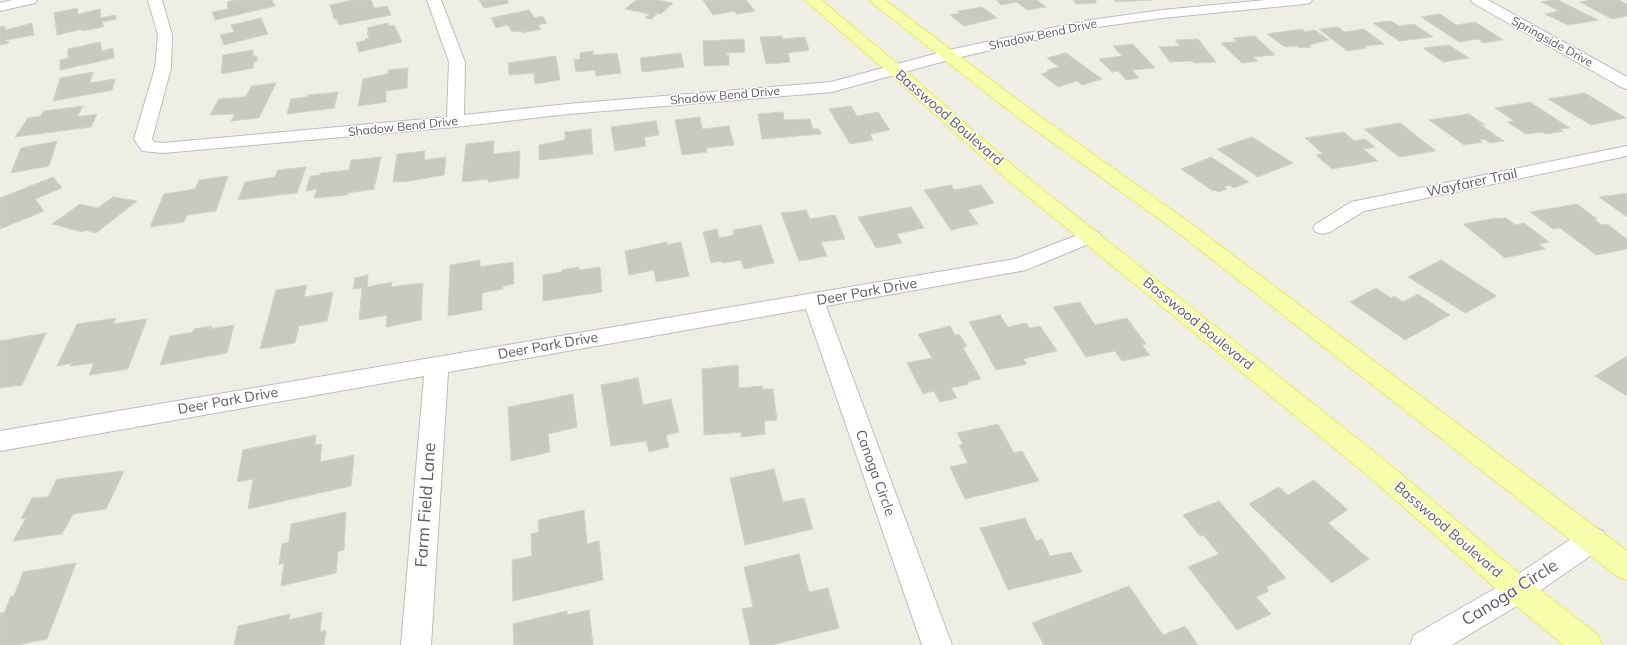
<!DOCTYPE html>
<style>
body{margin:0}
canvas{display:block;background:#eeeee4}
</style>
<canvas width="1627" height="645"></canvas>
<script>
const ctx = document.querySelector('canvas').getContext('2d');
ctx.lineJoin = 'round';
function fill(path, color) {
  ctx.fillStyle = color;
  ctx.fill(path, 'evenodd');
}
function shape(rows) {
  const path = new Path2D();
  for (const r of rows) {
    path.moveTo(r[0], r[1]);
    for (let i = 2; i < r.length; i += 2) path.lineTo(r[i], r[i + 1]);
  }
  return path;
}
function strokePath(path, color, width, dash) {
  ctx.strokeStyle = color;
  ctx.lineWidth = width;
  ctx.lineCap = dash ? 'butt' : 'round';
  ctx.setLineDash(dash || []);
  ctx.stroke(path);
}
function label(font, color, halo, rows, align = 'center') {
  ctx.font = font + ' Mulish,sans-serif';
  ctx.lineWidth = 3;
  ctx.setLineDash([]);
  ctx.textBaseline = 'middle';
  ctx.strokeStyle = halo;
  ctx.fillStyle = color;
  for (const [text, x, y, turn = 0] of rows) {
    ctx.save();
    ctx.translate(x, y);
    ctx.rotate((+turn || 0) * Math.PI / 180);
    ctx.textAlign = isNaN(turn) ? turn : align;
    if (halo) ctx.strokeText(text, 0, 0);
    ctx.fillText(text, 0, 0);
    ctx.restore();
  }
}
const building = shape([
 [235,0,272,0,275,6,215,20,212,12,228,9,227,2,235,0],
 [353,0,371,0,374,8,387,6,391,15,339,25,337,19,334,19,330,5,353,0],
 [479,0,507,0,509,3,484,8,479,0],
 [636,0,657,0,673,3,661,14,657,13,652,19,645,18,649,14,625,9,636,0],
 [703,0,746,0,755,11,737,14,734,11,713,15,703,0],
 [996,0,1037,0,1046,7,1027,10,1017,2,1001,5,996,0],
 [1073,0,1095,0,1097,3,1076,4,1073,0],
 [1115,0,1152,0,1116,2,1115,0],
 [1552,0,1558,0,1598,20,1568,25,1545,14,1559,11,1541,2,1552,0],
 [1591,0,1619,0,1627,4,1627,16,1612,19,1580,2,1591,0],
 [982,7,997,18,964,26,950,15,960,13,958,11,982,7],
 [77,8,78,14,100,9,101,18,115,15,116,19,102,22,104,27,82,31,82,29,57,35,54,13,77,8],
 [529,10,535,18,542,16,547,23,538,25,541,29,522,33,521,31,512,32,508,25,496,28,491,18,529,10],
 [1440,14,1456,25,1475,22,1503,40,1483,43,1478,39,1459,42,1421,17,1440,14],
 [261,18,268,34,224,45,220,35,234,32,231,25,261,18],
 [1391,21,1399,26,1414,24,1433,37,1399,41,1373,23,1391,21],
 [32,23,34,35,5,40,5,42,8,41,9,43,0,45,0,27,4,26,5,30,32,23],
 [388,23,389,26,394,25,402,42,359,52,356,43,366,40,365,39,369,38,367,32,369,31,367,28,388,23],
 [1338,27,1345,32,1364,29,1384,44,1364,46,1367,48,1347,51,1319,29,1338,27],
 [1302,29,1305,32,1315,30,1329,40,1309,45,1311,47,1300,48,1297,46,1285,47,1267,34,1302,29],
 [782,36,783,39,805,37,809,50,788,53,790,62,766,64,760,37,782,36],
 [1255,36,1275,55,1253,57,1258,61,1242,63,1221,43,1237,42,1233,38,1255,36],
 [744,39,745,52,726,53,727,55,729,55,729,65,704,66,703,41,744,39],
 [1198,39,1216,62,1194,63,1192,61,1170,62,1159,47,1180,46,1175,40,1198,39],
 [100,42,102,51,113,48,114,58,60,70,60,60,68,58,68,49,100,42],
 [1133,44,1155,68,1132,70,1139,78,1126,80,1118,71,1112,72,1099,59,1122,56,1113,46,1133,44],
 [1449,45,1469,58,1443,62,1423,48,1449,45],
 [253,50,253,56,257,56,257,61,254,62,253,68,221,74,223,55,253,50],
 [593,51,593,55,617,53,621,73,596,76,595,70,576,72,574,60,580,59,580,53,593,51],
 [681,53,684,67,642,72,640,58,681,53],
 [1066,53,1102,79,1082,85,1077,81,1058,87,1041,74,1048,72,1047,70,1059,67,1047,58,1066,53],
 [556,56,560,80,535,84,534,73,509,75,508,63,556,56],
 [408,68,407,88,386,91,386,102,358,106,363,79,388,74,388,70,408,68],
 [93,72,90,83,115,79,112,90,53,101,60,78,93,72],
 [276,83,259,118,231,121,235,114,210,115,219,99,245,97,252,86,276,83],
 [338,92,334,108,287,114,291,99,307,97,308,95,338,92],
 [1585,93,1626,118,1591,125,1548,99,1585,93],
 [1530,102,1570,128,1560,129,1563,131,1546,134,1542,132,1526,134,1507,122,1514,121,1495,108,1530,102],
 [83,106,77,117,97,114,91,127,15,137,28,118,41,116,44,111,83,106],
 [851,106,857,116,878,112,890,130,870,134,873,140,850,144,829,109,851,106],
 [783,112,784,120,810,119,813,129,819,129,821,134,762,139,758,114,783,112],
 [1469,114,1485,125,1481,125,1504,141,1490,143,1484,139,1479,140,1482,142,1464,145,1429,120,1469,114],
 [700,117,702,129,729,126,734,145,706,148,707,152,682,155,675,120,700,117],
 [656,121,659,135,644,137,646,146,615,151,611,127,656,121],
 [1400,123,1436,151,1399,157,1364,129,1400,123],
 [591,129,593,154,539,160,539,145,565,140,565,132,591,129],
 [1344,132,1354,141,1365,139,1375,147,1363,149,1378,161,1332,169,1316,155,1323,154,1305,138,1344,132],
 [1252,137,1293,163,1258,177,1217,149,1252,137],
 [57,141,49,166,11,173,21,148,57,141],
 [494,141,493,154,520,151,519,178,488,182,488,179,462,182,466,144,494,141],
 [425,151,424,160,446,157,444,175,404,182,404,181,393,182,397,154,425,151],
 [381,157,374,189,348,193,347,195,314,198,317,189,306,191,310,176,320,175,321,173,349,170,351,160,381,157],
 [1211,157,1249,182,1234,188,1229,185,1224,187,1227,189,1218,192,1215,190,1213,191,1181,169,1211,157],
 [306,167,297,193,238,200,245,182,275,177,278,170,306,167],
 [228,176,216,211,187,215,184,222,150,227,164,194,195,189,199,180,228,176],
 [53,177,62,188,35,199,44,211,0,229,0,198,53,177],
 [951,185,954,190,981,185,994,203,968,210,978,224,951,230,924,190,951,185],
 [1621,194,1627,194,1627,217,1599,197,1621,194],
 [113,197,137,201,96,233,86,230,83,232,52,224,80,204,98,208,113,197],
 [1577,204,1597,219,1594,219,1602,225,1607,224,1627,239,1627,249,1596,255,1560,228,1553,229,1530,212,1577,204],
 [911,207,924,228,897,234,902,243,876,248,858,217,911,207],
 [806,210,810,219,835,215,845,239,821,242,827,256,799,261,781,213,806,210],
 [1496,218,1498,219,1506,218,1515,225,1524,223,1549,242,1539,244,1545,249,1505,258,1463,224,1496,218],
 [761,225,774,263,744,269,741,260,722,263,721,261,711,263,703,232,717,229,719,238,734,235,733,230,761,225],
 [667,242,667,245,681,242,689,276,656,282,654,270,629,275,625,251,667,242],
 [480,260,480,267,513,262,514,284,503,286,503,289,482,293,482,310,448,316,450,265,480,260],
 [1441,260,1497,296,1465,313,1408,277,1441,260],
 [579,267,579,270,600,267,602,292,543,301,543,275,562,272,562,270,579,267],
 [368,275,367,287,392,282,391,287,423,283,421,320,386,327,387,315,359,320,362,288,353,289,355,278,368,275],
 [307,285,304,297,333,292,327,321,299,326,295,343,260,349,276,290,307,285],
 [1376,288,1391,298,1394,296,1403,302,1418,294,1450,315,1405,340,1350,302,1376,288],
 [1080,302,1095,325,1127,318,1146,344,1142,345,1150,355,1122,361,1115,351,1086,357,1053,307,1080,302],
 [1000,315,1008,327,1026,323,1030,328,1040,326,1057,351,1023,359,1027,364,996,370,969,322,1000,315],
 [116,318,113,324,147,319,128,369,89,375,94,363,70,366,72,363,57,366,77,324,116,318],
 [234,325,227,353,160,365,170,336,193,332,194,329,212,326,210,329,234,325],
 [950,326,955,335,959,334,967,346,963,348,981,379,967,382,969,384,951,388,957,398,940,402,934,391,923,394,907,363,932,358,918,334,950,326],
 [46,333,22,385,0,388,0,341,46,333],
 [1627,356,1627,396,1595,376,1627,356],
 [738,365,739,388,762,386,762,389,773,389,777,420,764,421,765,434,741,437,741,432,704,435,702,369,738,365],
 [638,378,643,405,671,399,679,432,666,435,669,447,649,452,646,441,611,446,601,385,638,378],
 [573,394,577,427,548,434,550,452,511,461,508,407,573,394],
 [998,424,1014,453,1022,451,1039,481,965,499,950,467,968,463,959,445,963,444,957,433,998,424],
 [316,435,315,445,322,444,320,462,354,455,351,486,248,509,253,479,237,482,243,450,316,435],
 [774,469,783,502,804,498,813,529,745,545,730,478,774,469],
 [124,471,106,509,73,514,62,534,13,541,26,518,21,519,32,498,48,497,57,479,124,471],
 [1314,480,1348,510,1328,523,1369,559,1332,583,1249,504,1279,487,1288,495,1314,480],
 [1219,501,1286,578,1266,587,1269,591,1256,597,1271,614,1237,630,1188,567,1219,554,1203,535,1200,536,1183,515,1219,501],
 [584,510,587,544,599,541,603,580,513,601,512,560,532,556,531,534,539,532,538,520,584,510],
 [346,512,344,550,338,551,336,573,281,586,284,563,279,565,282,544,289,542,291,524,346,512],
 [1025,518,1036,541,1042,539,1050,556,1071,552,1082,572,1008,590,980,528,1025,518],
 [799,554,809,592,828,588,839,628,772,645,750,645,742,609,753,607,744,567,799,554],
 [76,563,47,639,17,645,0,645,0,613,4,613,11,596,14,596,23,572,76,563],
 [1129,586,1163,635,1185,626,1198,645,1044,645,1032,623,1129,586],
 [589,610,593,645,514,645,513,624,567,611,567,615,589,610],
 [322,612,320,632,326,630,324,645,234,645,238,626,290,614,289,620,322,612]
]);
fill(building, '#c9c9c0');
strokePath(building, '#d3d2c3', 1);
const minor = shape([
 [12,0,37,0,35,3,0,11,0,3,12,0],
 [148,0,162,0,172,35,171,68,152,139,154,142,163,143,447,117,449,62,427,0,441,0,465,62,464,115,568,104,831,82,949,50,1084,21,1162,10,1266,0,1312,0,1310,3,1305,4,1162,18,1084,29,952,59,832,92,568,114,455,127,163,153,142,151,134,139,155,68,158,35,148,0],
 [1471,0,1488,0,1627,77,1627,89,1621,87,1473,3,1471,0],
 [1627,146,1627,156,1364,211,1330,232,1323,234,1316,232,1313,228,1316,224,1351,202,1627,146],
 [1091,230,1098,232,1101,236,1098,240,1026,270,826,306,952,645,922,645,806,309,448,372,431,645,401,645,424,376,0,451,0,431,1015,259,1091,230],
 [1593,527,1603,531,1607,539,1603,547,1528,599,1452,645,1410,645,1414,635,1508,581,1583,531,1593,527]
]);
const major = shape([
 [805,0,821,0,901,67,1019,171,1389,464,1528,581,1598,635,1602,645,1564,645,1508,599,1371,478,1007,179,889,73,805,0],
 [869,0,885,0,1028,108,1190,223,1627,551,1627,580,1617,576,1176,231,1016,116,869,0]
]);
strokePath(minor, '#bcbcc2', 2);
strokePath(major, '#eee95e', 2);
fill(minor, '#fff');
fill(major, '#f6fdab');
label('12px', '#5c5e64', '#fff', [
 ["Shadow Bend Drive",1043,35,-12],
 ["Springside Drive",1552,42,29],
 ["Shadow Bend Drive",725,96,-5],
 ["Shadow Bend Drive",403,127,-6]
]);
label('14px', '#5c5e64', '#fff', [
 ["Basswood Boulevard",949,118,41],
 ["Wayfarer Trail",1472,183,-12],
 ["Deer Park Drive",867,292,-10],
 ["Basswood Boulevard",1198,324,39],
 ["Deer Park Drive",548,346,-10],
 ["Deer Park Drive",228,401,-10],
 ["Canoga Circle",875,473,70],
 ["Basswood Boulevard",1448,530,41]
]);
label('17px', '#5c5e64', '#fff', [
 ["Farm Field Lane",426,505,-86],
 ["Canoga Circle",1510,593,-32]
]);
</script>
